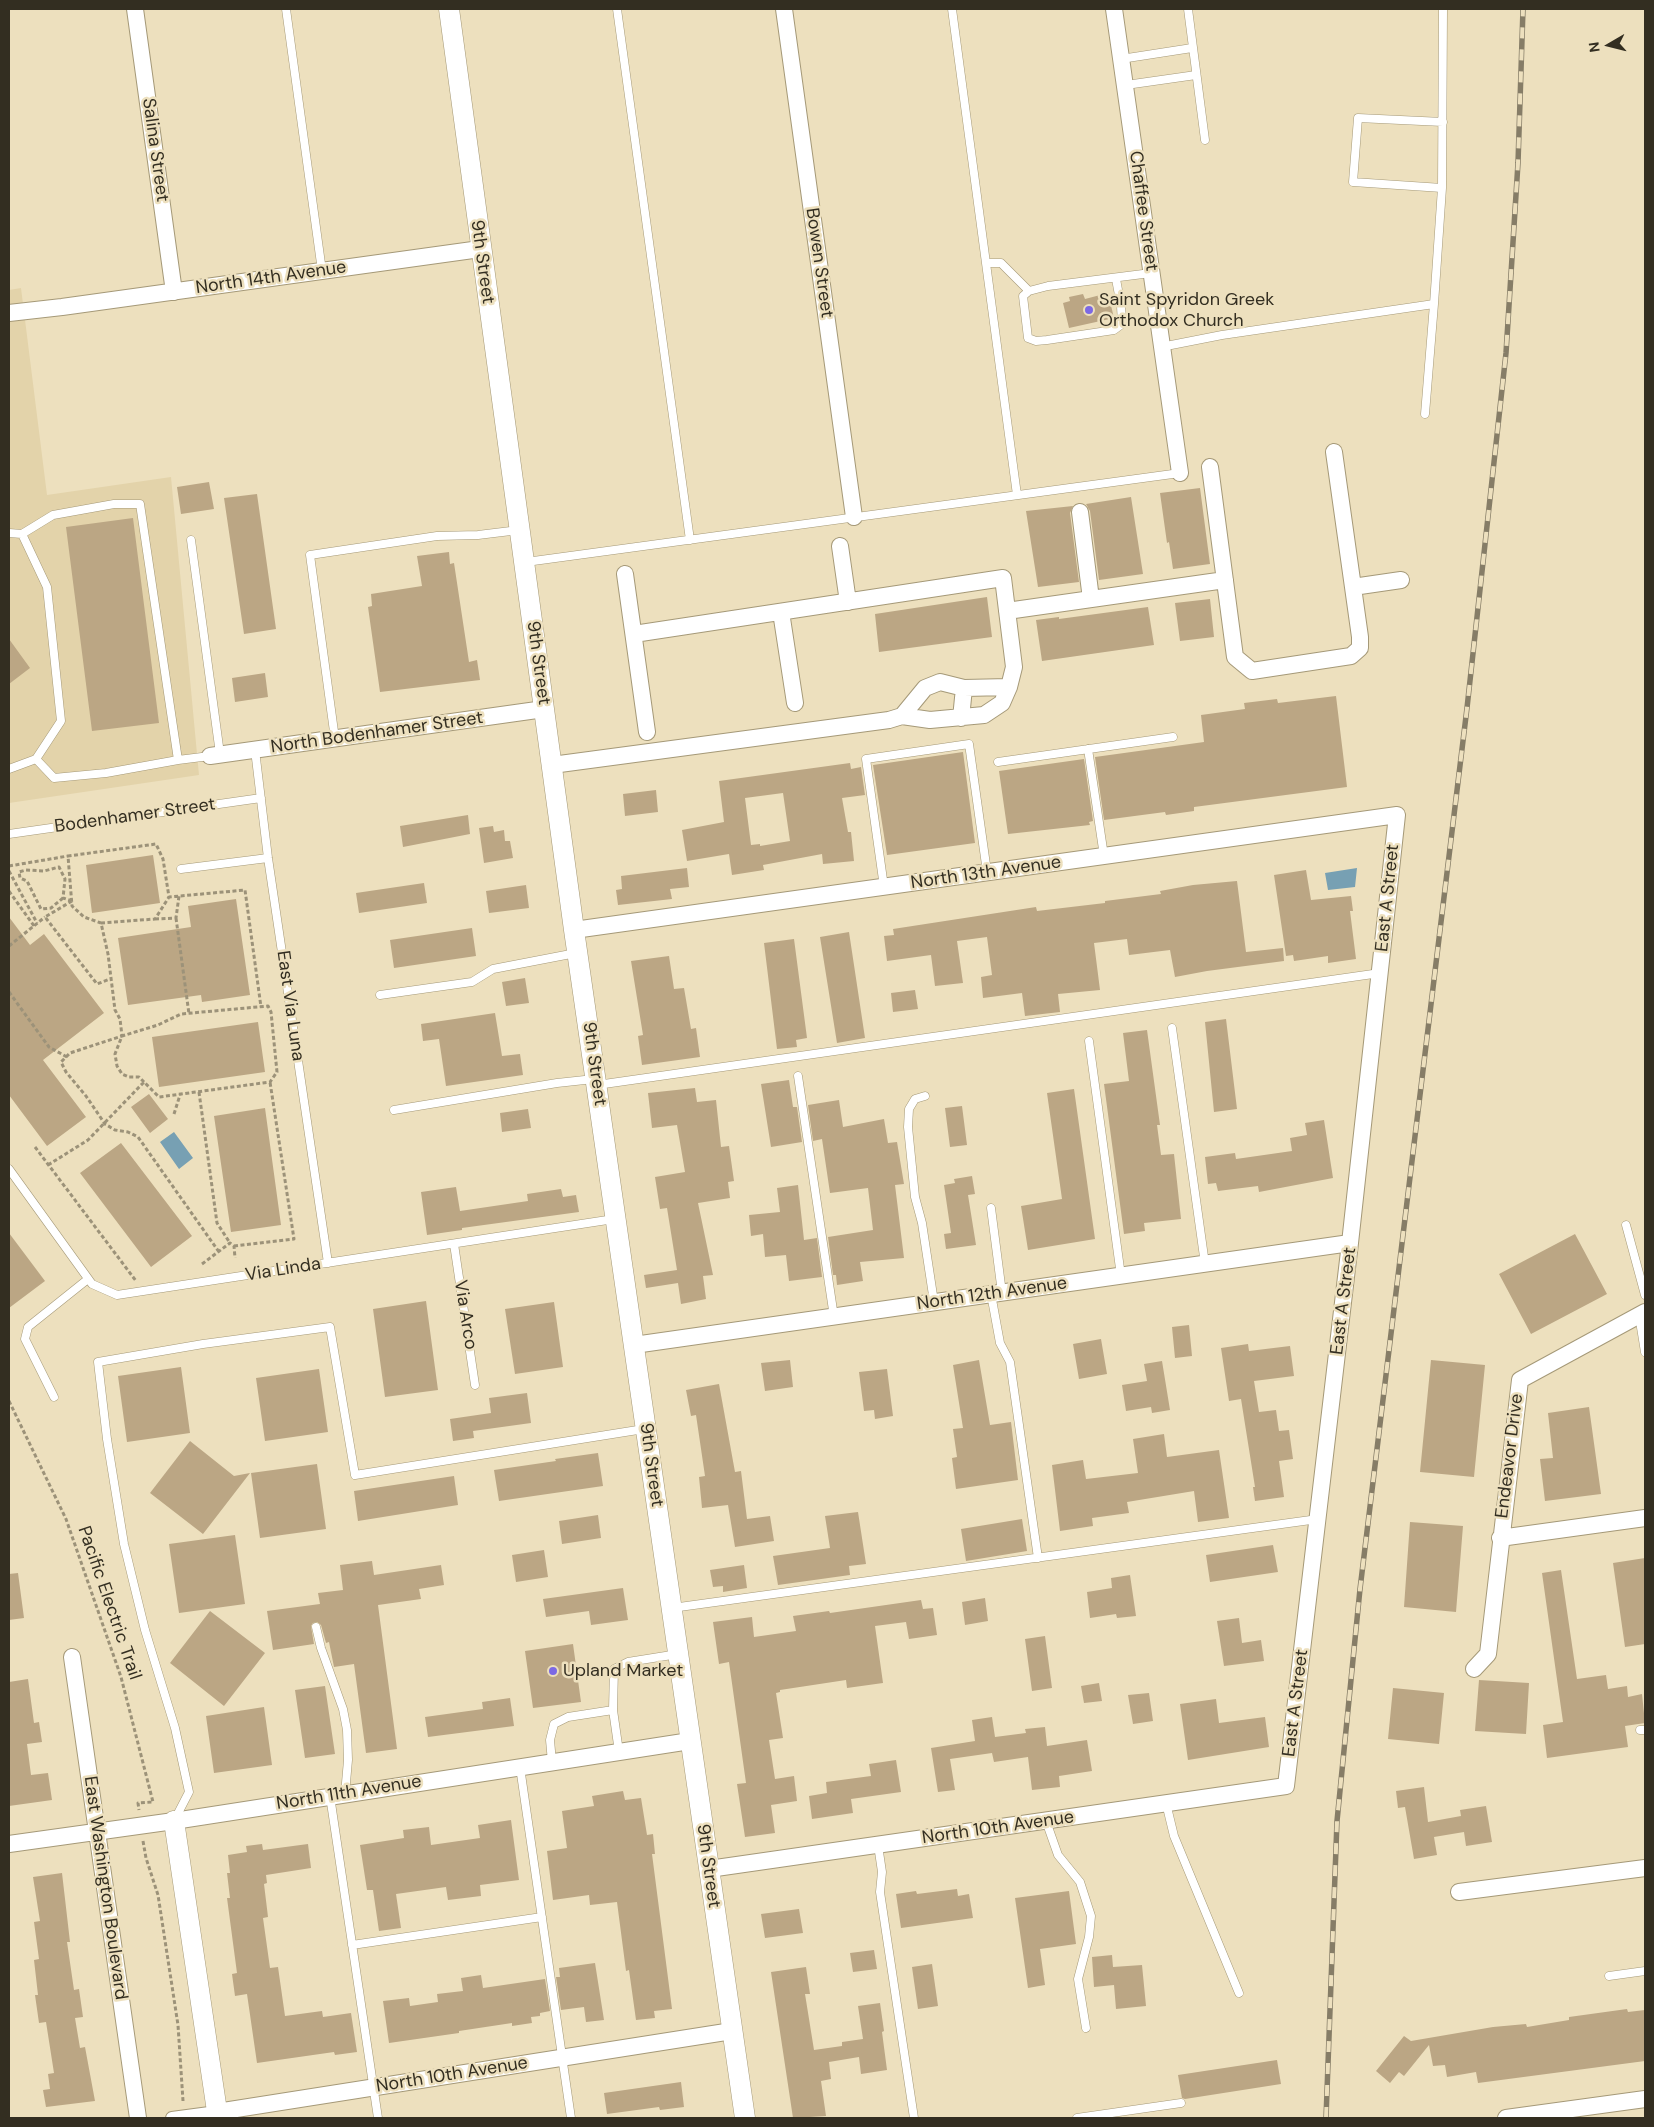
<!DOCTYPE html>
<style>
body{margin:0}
#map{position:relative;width:1654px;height:2127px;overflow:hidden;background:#ede0be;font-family:"DM Sans",sans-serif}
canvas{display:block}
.frame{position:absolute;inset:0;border:10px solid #332e21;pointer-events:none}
.north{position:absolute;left:1584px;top:20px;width:50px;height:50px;-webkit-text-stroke:4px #ede0be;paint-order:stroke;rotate:262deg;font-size:14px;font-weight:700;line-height:20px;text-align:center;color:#332e21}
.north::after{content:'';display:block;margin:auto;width:18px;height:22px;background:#332e21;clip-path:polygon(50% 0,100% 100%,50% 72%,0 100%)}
</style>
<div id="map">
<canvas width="1654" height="2127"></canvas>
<div class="frame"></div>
<div class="north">N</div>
</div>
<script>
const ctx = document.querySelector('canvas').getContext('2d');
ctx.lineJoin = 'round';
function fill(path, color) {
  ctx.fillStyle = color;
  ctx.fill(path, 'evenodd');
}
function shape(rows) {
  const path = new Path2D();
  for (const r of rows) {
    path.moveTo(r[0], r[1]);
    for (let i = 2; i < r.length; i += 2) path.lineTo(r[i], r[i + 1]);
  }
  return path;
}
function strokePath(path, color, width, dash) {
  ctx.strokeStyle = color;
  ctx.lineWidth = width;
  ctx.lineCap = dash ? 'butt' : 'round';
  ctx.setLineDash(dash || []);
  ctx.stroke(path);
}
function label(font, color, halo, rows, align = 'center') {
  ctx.font = font + ' "DM Sans",sans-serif';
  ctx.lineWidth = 5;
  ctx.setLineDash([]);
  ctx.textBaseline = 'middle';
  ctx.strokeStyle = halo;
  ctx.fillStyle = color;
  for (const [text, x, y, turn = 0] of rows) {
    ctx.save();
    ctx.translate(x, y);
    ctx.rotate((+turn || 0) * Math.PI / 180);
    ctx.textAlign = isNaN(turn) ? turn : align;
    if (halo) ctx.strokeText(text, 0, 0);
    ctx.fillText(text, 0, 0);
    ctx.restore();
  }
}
fill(shape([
 [21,288,47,495,171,477,199,775,9,803,9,290]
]), '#e3d3aa');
fill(shape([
 [1357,868,1355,887,1328,890,1325,873],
 [174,1132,193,1158,179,1169,160,1142]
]), '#77a0b3');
fill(shape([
 [1108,293,1114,318,1069,328,1063,303,1070,301,1069,297,1083,294,1085,299],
 [209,482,214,509,181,514,177,487],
 [1200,488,1210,564,1173,569,1169,542,1167,543,1160,493],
 [257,494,276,629,244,634,224,498],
 [1131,497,1143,574,1099,580,1090,511,1086,504],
 [1073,506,1070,513,1079,582,1038,587,1026,511],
 [133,518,159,723,92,731,66,527],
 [449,552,450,564,454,563,469,662,477,660,480,680,380,692,368,607,372,606,371,594,422,586,417,556],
 [987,597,992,637,879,652,875,614],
 [1210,599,1214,637,1180,641,1175,603],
 [1148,607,1154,645,1042,661,1036,620,1059,617,1059,619],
 [9,639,30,668,9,684],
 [265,673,268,697,235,702,232,678],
 [1336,696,1347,787,1194,807,1194,811,1166,815,1165,812,1104,820,1095,757,1204,742,1201,715,1245,709,1244,703,1277,699,1278,703],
 [963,752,975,843,887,855,873,765],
 [1084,759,1093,821,1089,822,1090,825,1008,834,999,771],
 [850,763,851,769,861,767,865,795,842,798,848,832,851,832,854,861,823,864,822,854,763,865,764,870,732,875,729,854,687,861,682,830,724,822,719,781],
 [783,793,790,841,760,846,760,844,751,845,745,798],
 [656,790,658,812,625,816,623,794],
 [468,815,470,834,403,847,400,826],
 [493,826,494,832,504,830,505,841,510,841,513,858,484,863,479,828],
 [153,855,160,903,92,913,86,865],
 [687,868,689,887,670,889,672,899,618,905,616,890,622,889,621,876],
 [1306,870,1311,900,1351,896,1353,911,1350,911,1356,959,1328,963,1328,956,1294,961,1293,955,1286,956,1274,875],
 [1237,881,1246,952,1283,948,1284,961,1207,971,1175,977,1170,950,1129,955,1127,939,1094,943,1100,990,1058,994,1060,1012,1025,1016,1022,993,983,998,981,977,992,975,987,937,957,941,963,983,935,986,931,955,887,961,884,936,894,935,893,929,1036,907,1037,911,1105,903,1105,901,1161,894,1160,891,1193,885],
 [424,883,427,903,359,913,356,893],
 [526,885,529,908,489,913,486,891],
 [236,899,250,995,202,1002,201,995,128,1005,118,938,191,927,188,906],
 [9,917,30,945,44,934,104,1013,43,1060,86,1117,47,1146,9,1095],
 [472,928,476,956,394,968,390,940],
 [849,932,865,1038,837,1043,820,937],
 [794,939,807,1038,796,1040,797,1047,777,1049,764,943],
 [669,956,674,989,684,988,691,1029,696,1028,700,1057,642,1065,638,1036,643,1035,631,961],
 [525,978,529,1003,506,1006,502,982],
 [915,990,918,1009,893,1012,891,993],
 [495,1013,502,1056,520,1054,523,1075,446,1086,439,1039,423,1041,421,1024],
 [1226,1019,1237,1109,1214,1112,1205,1022],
 [258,1022,265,1072,159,1087,152,1037],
 [1147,1030,1160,1125,1157,1125,1161,1155,1174,1154,1181,1219,1144,1223,1145,1231,1124,1234,1104,1084,1129,1081,1123,1033],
 [789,1080,793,1107,797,1107,802,1142,771,1147,761,1084],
 [695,1088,697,1102,716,1100,721,1147,729,1146,734,1181,728,1182,730,1198,698,1203,713,1275,703,1276,706,1299,681,1304,678,1283,646,1288,644,1275,677,1270,667,1208,660,1209,655,1177,685,1172,677,1125,652,1128,648,1093],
 [1074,1089,1095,1239,1028,1250,1021,1206,1062,1199,1047,1093],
 [149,1094,168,1119,150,1133,131,1107],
 [839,1100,843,1127,884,1119,888,1143,897,1142,904,1184,895,1185,904,1258,860,1262,863,1281,837,1285,836,1275,833,1275,828,1237,873,1230,868,1188,830,1193,822,1139,813,1141,808,1105],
 [962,1106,967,1145,950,1147,945,1108],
 [265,1108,281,1225,231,1232,214,1116],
 [528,1109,531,1128,502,1132,500,1113],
 [1324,1120,1333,1178,1259,1192,1258,1186,1218,1191,1216,1183,1208,1184,1205,1157,1235,1153,1236,1159,1292,1151,1290,1138,1307,1135,1305,1123],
 [121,1143,192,1236,151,1267,80,1173],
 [972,1176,975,1194,968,1195,976,1245,946,1249,944,1234,951,1233,944,1185,955,1183,954,1179],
 [798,1185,804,1240,817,1238,822,1277,789,1281,786,1255,765,1257,763,1234,751,1236,749,1215,780,1212,777,1188],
 [456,1187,460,1211,528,1201,527,1194,561,1189,563,1197,576,1195,579,1212,462,1228,462,1230,427,1235,421,1192],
 [9,1233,45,1281,9,1308],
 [1575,1234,1607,1294,1531,1334,1499,1274],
 [426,1301,438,1390,385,1397,373,1309],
 [554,1302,563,1367,515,1374,505,1309],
 [1189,1325,1192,1356,1175,1358,1172,1327],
 [1101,1339,1107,1374,1079,1379,1073,1344],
 [1248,1344,1249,1351,1290,1346,1294,1376,1254,1381,1259,1412,1276,1410,1279,1431,1289,1430,1293,1459,1279,1461,1284,1497,1255,1501,1253,1487,1255,1487,1241,1399,1229,1401,1221,1348],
 [790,1360,793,1387,765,1391,761,1363],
 [979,1360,990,1425,1011,1422,1018,1480,956,1489,952,1458,957,1457,953,1429,963,1428,953,1365],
 [1431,1360,1485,1365,1474,1477,1420,1472],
 [1162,1361,1170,1410,1152,1413,1151,1407,1126,1411,1122,1385,1147,1381,1144,1364],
 [181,1367,190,1433,127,1442,118,1376],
 [319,1369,328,1432,265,1441,256,1378],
 [887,1369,893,1416,875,1419,874,1410,864,1411,859,1372],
 [719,1384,735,1472,741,1471,747,1519,770,1516,774,1541,735,1547,728,1505,702,1508,699,1477,705,1476,696,1415,691,1416,686,1390],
 [527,1393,531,1423,473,1431,474,1438,453,1441,450,1419,491,1413,489,1398],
 [1589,1407,1601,1494,1545,1501,1540,1459,1553,1458,1548,1413],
 [1164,1434,1167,1457,1219,1450,1229,1518,1198,1522,1194,1491,1127,1502,1129,1513,1092,1518,1093,1526,1060,1531,1052,1465,1083,1460,1086,1479,1138,1473,1133,1439],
 [190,1441,234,1476,250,1473,203,1534,150,1493],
 [598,1453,603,1486,499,1501,494,1470,556,1461,555,1459],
 [317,1464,326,1529,260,1538,251,1473],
 [454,1476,458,1505,358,1521,354,1491],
 [858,1512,866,1564,849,1566,850,1575,778,1585,773,1556,830,1548,825,1516],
 [598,1515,601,1538,562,1544,559,1521],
 [1022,1519,1027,1551,966,1561,961,1529],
 [1410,1522,1463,1526,1456,1612,1404,1607],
 [235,1535,245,1604,179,1613,169,1544],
 [1273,1545,1278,1572,1210,1582,1206,1555],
 [544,1550,548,1577,516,1582,512,1555],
 [1645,1558,1645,1644,1625,1647,1613,1563],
 [372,1561,374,1575,441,1565,444,1585,419,1589,421,1599,378,1605,397,1749,366,1753,354,1664,334,1667,329,1642,326,1643,321,1625,317,1622,313,1623,311,1626,314,1644,273,1650,267,1611,320,1604,318,1593,343,1590,340,1565],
 [744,1565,747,1588,723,1592,723,1586,713,1587,710,1570],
 [1561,1570,1577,1679,1606,1675,1608,1689,1627,1686,1628,1697,1642,1694,1645,1723,1625,1726,1628,1747,1547,1758,1543,1725,1563,1722,1542,1573],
 [18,1573,24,1618,9,1620,9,1574],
 [1130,1575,1136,1616,1117,1618,1116,1614,1090,1618,1087,1592,1112,1588,1111,1578],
 [623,1588,628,1620,591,1625,589,1611,546,1617,543,1599],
 [985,1598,988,1621,965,1625,962,1602],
 [921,1600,923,1609,933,1608,937,1635,909,1639,906,1622,875,1626,883,1683,847,1688,846,1680,780,1690,780,1692,776,1693,783,1738,769,1740,775,1779,794,1776,797,1801,771,1805,775,1833,745,1837,737,1784,746,1783,729,1662,719,1664,713,1622,752,1617,754,1637,796,1631,793,1616,829,1611,830,1613],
 [210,1611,265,1653,224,1706,170,1663],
 [1239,1618,1242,1643,1261,1640,1264,1661,1224,1666,1217,1621],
 [1045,1636,1052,1688,1032,1691,1025,1639],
 [573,1644,581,1702,533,1708,525,1651],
 [28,1679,34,1723,39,1722,42,1742,27,1744,31,1775,48,1773,52,1800,9,1806,9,1682],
 [1479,1680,1529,1683,1526,1734,1475,1731],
 [1099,1683,1102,1701,1084,1703,1081,1686],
 [325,1686,335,1754,305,1758,295,1690],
 [1393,1688,1444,1693,1439,1744,1388,1739],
 [1149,1693,1153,1721,1133,1724,1128,1695],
 [510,1698,514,1726,428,1737,425,1717,483,1709,482,1702],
 [1216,1699,1219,1723,1265,1717,1269,1747,1188,1760,1180,1704],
 [264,1707,272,1765,214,1773,206,1716],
 [992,1717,995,1737,1026,1733,1025,1729,1045,1727,1047,1746,1087,1740,1092,1771,1059,1776,1060,1787,1032,1790,1028,1757,994,1762,992,1753,950,1759,955,1790,938,1792,931,1748,975,1741,972,1720],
 [896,1760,901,1792,851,1799,853,1813,812,1819,809,1796,827,1793,826,1782,871,1776,869,1764],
 [1424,1787,1428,1822,1461,1816,1460,1810,1486,1806,1492,1842,1466,1846,1464,1832,1434,1837,1437,1855,1414,1859,1405,1807,1398,1808,1396,1791],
 [623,1791,625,1800,641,1798,647,1835,653,1834,655,1854,652,1854,672,2009,654,2011,655,2018,636,2020,629,1970,626,1971,617,1902,590,1905,589,1895,553,1900,547,1851,567,1848,562,1811,594,1806,592,1796],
 [511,1820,519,1880,480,1885,481,1896,448,1900,446,1887,396,1894,401,1928,379,1931,373,1890,367,1890,360,1845,404,1838,403,1830,429,1827,431,1845,480,1838,478,1825],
 [262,1844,263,1850,308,1844,311,1868,266,1875,267,1883,264,1884,268,1917,263,1918,270,1968,278,1967,285,2016,322,2011,323,2017,351,2013,357,2052,335,2055,334,2052,257,2063,247,1994,235,1996,232,1974,237,1973,227,1898,230,1898,227,1873,230,1873,228,1855,247,1852,246,1846],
 [62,1873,70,1942,67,1942,74,1990,79,1989,83,2017,75,2018,80,2048,85,2047,95,2101,46,2107,43,2090,50,2089,48,2074,54,2073,46,2022,39,2023,35,1995,38,1995,34,1960,39,1959,34,1922,40,1921,33,1877],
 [957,1889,958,1896,969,1894,973,1918,901,1928,896,1894,916,1891,917,1894],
 [1069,1891,1076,1944,1040,1949,1045,1985,1028,1988,1015,1898],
 [799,1909,803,1933,765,1938,761,1914],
 [874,1950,877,1969,853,1972,850,1953],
 [1112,1955,1113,1967,1142,1965,1146,2006,1116,2009,1114,1985,1094,1987,1092,1957],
 [595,1963,604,2020,586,2022,584,2007,561,2010,556,1977,560,1977,559,1968],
 [932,1964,938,2006,918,2009,912,1967],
 [806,1967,810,1994,805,1994,814,2050,842,2046,842,2042,863,2039,858,2006,880,2003,884,2031,882,2032,887,2070,861,2074,859,2057,829,2062,831,2079,821,2081,826,2116,793,2118,771,1972],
 [481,1975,483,1988,545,1979,550,2011,540,2013,540,2016,531,2017,532,2023,512,2026,512,2023,459,2031,459,2033,389,2043,383,2001,409,1998,410,2006,438,2002,437,1994,463,1991,461,1978],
 [1627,2009,1628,2012,1645,2010,1645,2061,1478,2083,1476,2072,1447,2077,1445,2065,1433,2066,1429,2045,1404,2076,1399,2072,1390,2083,1376,2071,1404,2036,1411,2041,1493,2027,1526,2024,1527,2027,1569,2020,1569,2017],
 [1277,2060,1281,2084,1185,2099,1182,2098,1178,2075],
 [681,2082,684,2107,660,2110,659,2107,607,2114,604,2093]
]), '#bba684');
const service = shape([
 [286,9,322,271],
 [617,9,690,540],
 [952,9,1017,495],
 [1188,9,1205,140],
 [1121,59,1192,48],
 [1126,85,1196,75],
 [1442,188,1353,182,1358,118,1443,122],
 [986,263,1001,263,1029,291],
 [1116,279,1121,306,1122,324,1114,330,1047,340,1036,341,1028,338,1023,296,1029,291,1048,286,1151,273],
 [1161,347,1222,335,1434,304,1442,188,1443,9],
 [1425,414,1434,304],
 [9,533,22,534,47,587,61,721,36,759,9,769],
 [22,534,53,515,114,504,140,504,178,760,210,756],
 [191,540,220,754],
 [526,562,1180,473],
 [335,739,310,555,437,536,478,535,519,530],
 [1088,749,1104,856],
 [255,750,268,858,328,1263],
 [36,759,54,778,106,773,178,760],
 [998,762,1173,737],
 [9,834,261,798],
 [181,869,268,858],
 [884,887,866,759,969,744,987,872],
 [380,995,472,982,493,969,576,953],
 [1172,1028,1205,1264],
 [1089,1041,1121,1276],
 [798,1076,834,1317],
 [597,1085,1380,973],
 [925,1096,915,1099,909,1109,908,1127,915,1197,922,1223,934,1302],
 [394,1110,557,1083,594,1079],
 [9,1169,92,1284,117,1295,614,1219],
 [991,1208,1002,1293],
 [1626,1225,1645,1295],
 [454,1244,475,1385],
 [991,1294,1000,1343,1010,1362,1038,1558],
 [1639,1315,1645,1352],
 [54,1397,25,1339,28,1327,88,1279],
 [672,1608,1318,1519],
 [316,1627,321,1648,343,1709,347,1730,348,1760,345,1794],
 [1640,1730,1645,1730],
 [619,1752,613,1710,614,1669,628,1662,678,1654],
 [552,1762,550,1740,554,1724,568,1717,613,1710],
 [520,1767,571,2118],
 [330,1796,378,2118],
 [1166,1803,1174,1836,1239,1993],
 [174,1821,189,1792,175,1728,145,1630,124,1544,107,1439,98,1362,203,1344,330,1327,355,1475,644,1429],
 [1046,1821,1058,1855,1080,1882,1091,1916,1089,1937,1078,1979,1086,2028],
 [878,1845,882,1872,880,1892,914,2118],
 [352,1945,542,1917],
 [1609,1976,1645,1971],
 [1077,2118,1181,2103]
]);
const pedestrian = shape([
 [172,2118,217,2112]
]);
const minor = shape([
 [135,9,174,292],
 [784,9,854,517],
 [1114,9,1180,473],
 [9,313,62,307,480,249],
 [1210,467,1235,657,1252,671,1351,656,1360,648,1360,637,1334,452],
 [1080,512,1091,599],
 [840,546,848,602],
 [625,574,647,732],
 [1353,587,1401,580],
 [1007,611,1225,580],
 [781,612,795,703],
 [902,716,925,688,940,682,964,688,1009,687],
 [961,718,964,688],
 [210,756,544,709],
 [552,765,889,720,902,716,930,720,984,715,1002,703,1009,687,1014,667,1003,578,634,634],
 [574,930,1397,815,1350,1243,1286,1786,709,1869],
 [634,1345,1350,1243],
 [1500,1538,1645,1518],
 [72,1657,138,2118],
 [1474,1669,1488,1654,1520,1380,1645,1312],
 [9,1844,174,1821,690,1741],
 [1459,1892,1645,1868],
 [217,2112,732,2031],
 [1506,2118,1645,2099]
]);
const tertiary = shape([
 [449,9,574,930,745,2118],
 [174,1821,218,2118]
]);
strokePath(service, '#a59978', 9);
strokePath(pedestrian, '#a59978', 14);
strokePath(minor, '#a59978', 18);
strokePath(tertiary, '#a59978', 21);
strokePath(shape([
 [9,866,68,856],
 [9,871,37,923],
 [9,891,34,926],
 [63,898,51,908,41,909,27,881,20,878,19,872,26,870,44,871,59,867,65,879,63,898,72,901],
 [72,901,45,917,97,984,110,979],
 [176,918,189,1014],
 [155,919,176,918,179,896],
 [101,923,155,919,169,897],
 [9,946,45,917],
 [9,992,49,1047,67,1057],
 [199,1092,217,1223,230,1243],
 [174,1114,180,1095],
 [35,1147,136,1281],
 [48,1165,88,1140,144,1082,159,1097,270,1082,277,1072,271,1012,268,1006,181,1014,158,1025,122,1036,115,1054,117,1066,122,1074,129,1077,139,1077,144,1082],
 [234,1246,294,1239,270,1082],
 [219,1252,138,1137,128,1132,115,1130,105,1124,86,1096,66,1072,61,1062,70,1053,122,1036,120,1019,115,1010,108,954,101,923,84,917,72,906,68,856,156,844,163,859,169,897,245,890,261,1007],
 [202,1264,230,1243,234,1246,235,1258],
 [9,1401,66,1519,121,1677,153,1802,138,1803,139,1810],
 [143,1841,146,1858,158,1895,178,2025,183,2101]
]), '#9c9279', 3, [4, 2.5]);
strokePath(service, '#fff', 8);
strokePath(pedestrian, '#fff', 12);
strokePath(minor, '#fff', 16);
strokePath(tertiary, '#fff', 20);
const rail = shape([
 [1326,2118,1337,1821,1360,1589,1467,708,1506,353,1518,163,1523,9]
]);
strokePath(rail, '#867d67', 5.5);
strokePath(rail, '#ede0be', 4, [11]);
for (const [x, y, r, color] of [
 [1089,310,5,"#7c69e4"],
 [553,1671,5,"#7c69e4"]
]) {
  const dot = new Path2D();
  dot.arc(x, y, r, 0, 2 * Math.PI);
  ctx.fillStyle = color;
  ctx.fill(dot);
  strokePath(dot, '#ede0be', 2);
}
label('18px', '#332e21', '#ede0be', [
 ["Salina Street",155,150,82],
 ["Chaffee Street",1143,211,82],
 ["9th Street",482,262,82],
 ["Bowen Street",819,263,82],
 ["North 14th Avenue",271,278,-8],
 ["9th Street",538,663,82],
 ["North Bodenhamer Street",377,733,-8],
 ["Bodenhamer Street",135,816,-8],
 ["North 13th Avenue",986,873,-8],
 ["East A Street",1388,898,-84],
 ["East Via Luna",290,1006,82],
 ["9th Street",594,1064,82],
 ["Via Linda",283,1270,-9],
 ["North 12th Avenue",992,1294,-8],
 ["East A Street",1344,1301,-83],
 ["Via Arco",465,1315,81],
 ["Endeavor Drive",1510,1456,-83],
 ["9th Street",651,1465,82],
 ["Pacific Electric Trail",109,1603,71],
 ["East A Street",1296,1703,-83],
 ["North 11th Avenue",349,1793,-9],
 ["North 10th Avenue",998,1828,-8],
 ["9th Street",708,1866,82],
 ["East Washington Boulevard",105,1888,82],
 ["North 10th Avenue",452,2075,-9]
]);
label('18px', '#332e21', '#ede0be', [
 ["Saint Spyridon Greek",1099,300],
 ["Orthodox Church",1099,321],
 ["Upland Market",563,1671]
], 'left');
</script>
